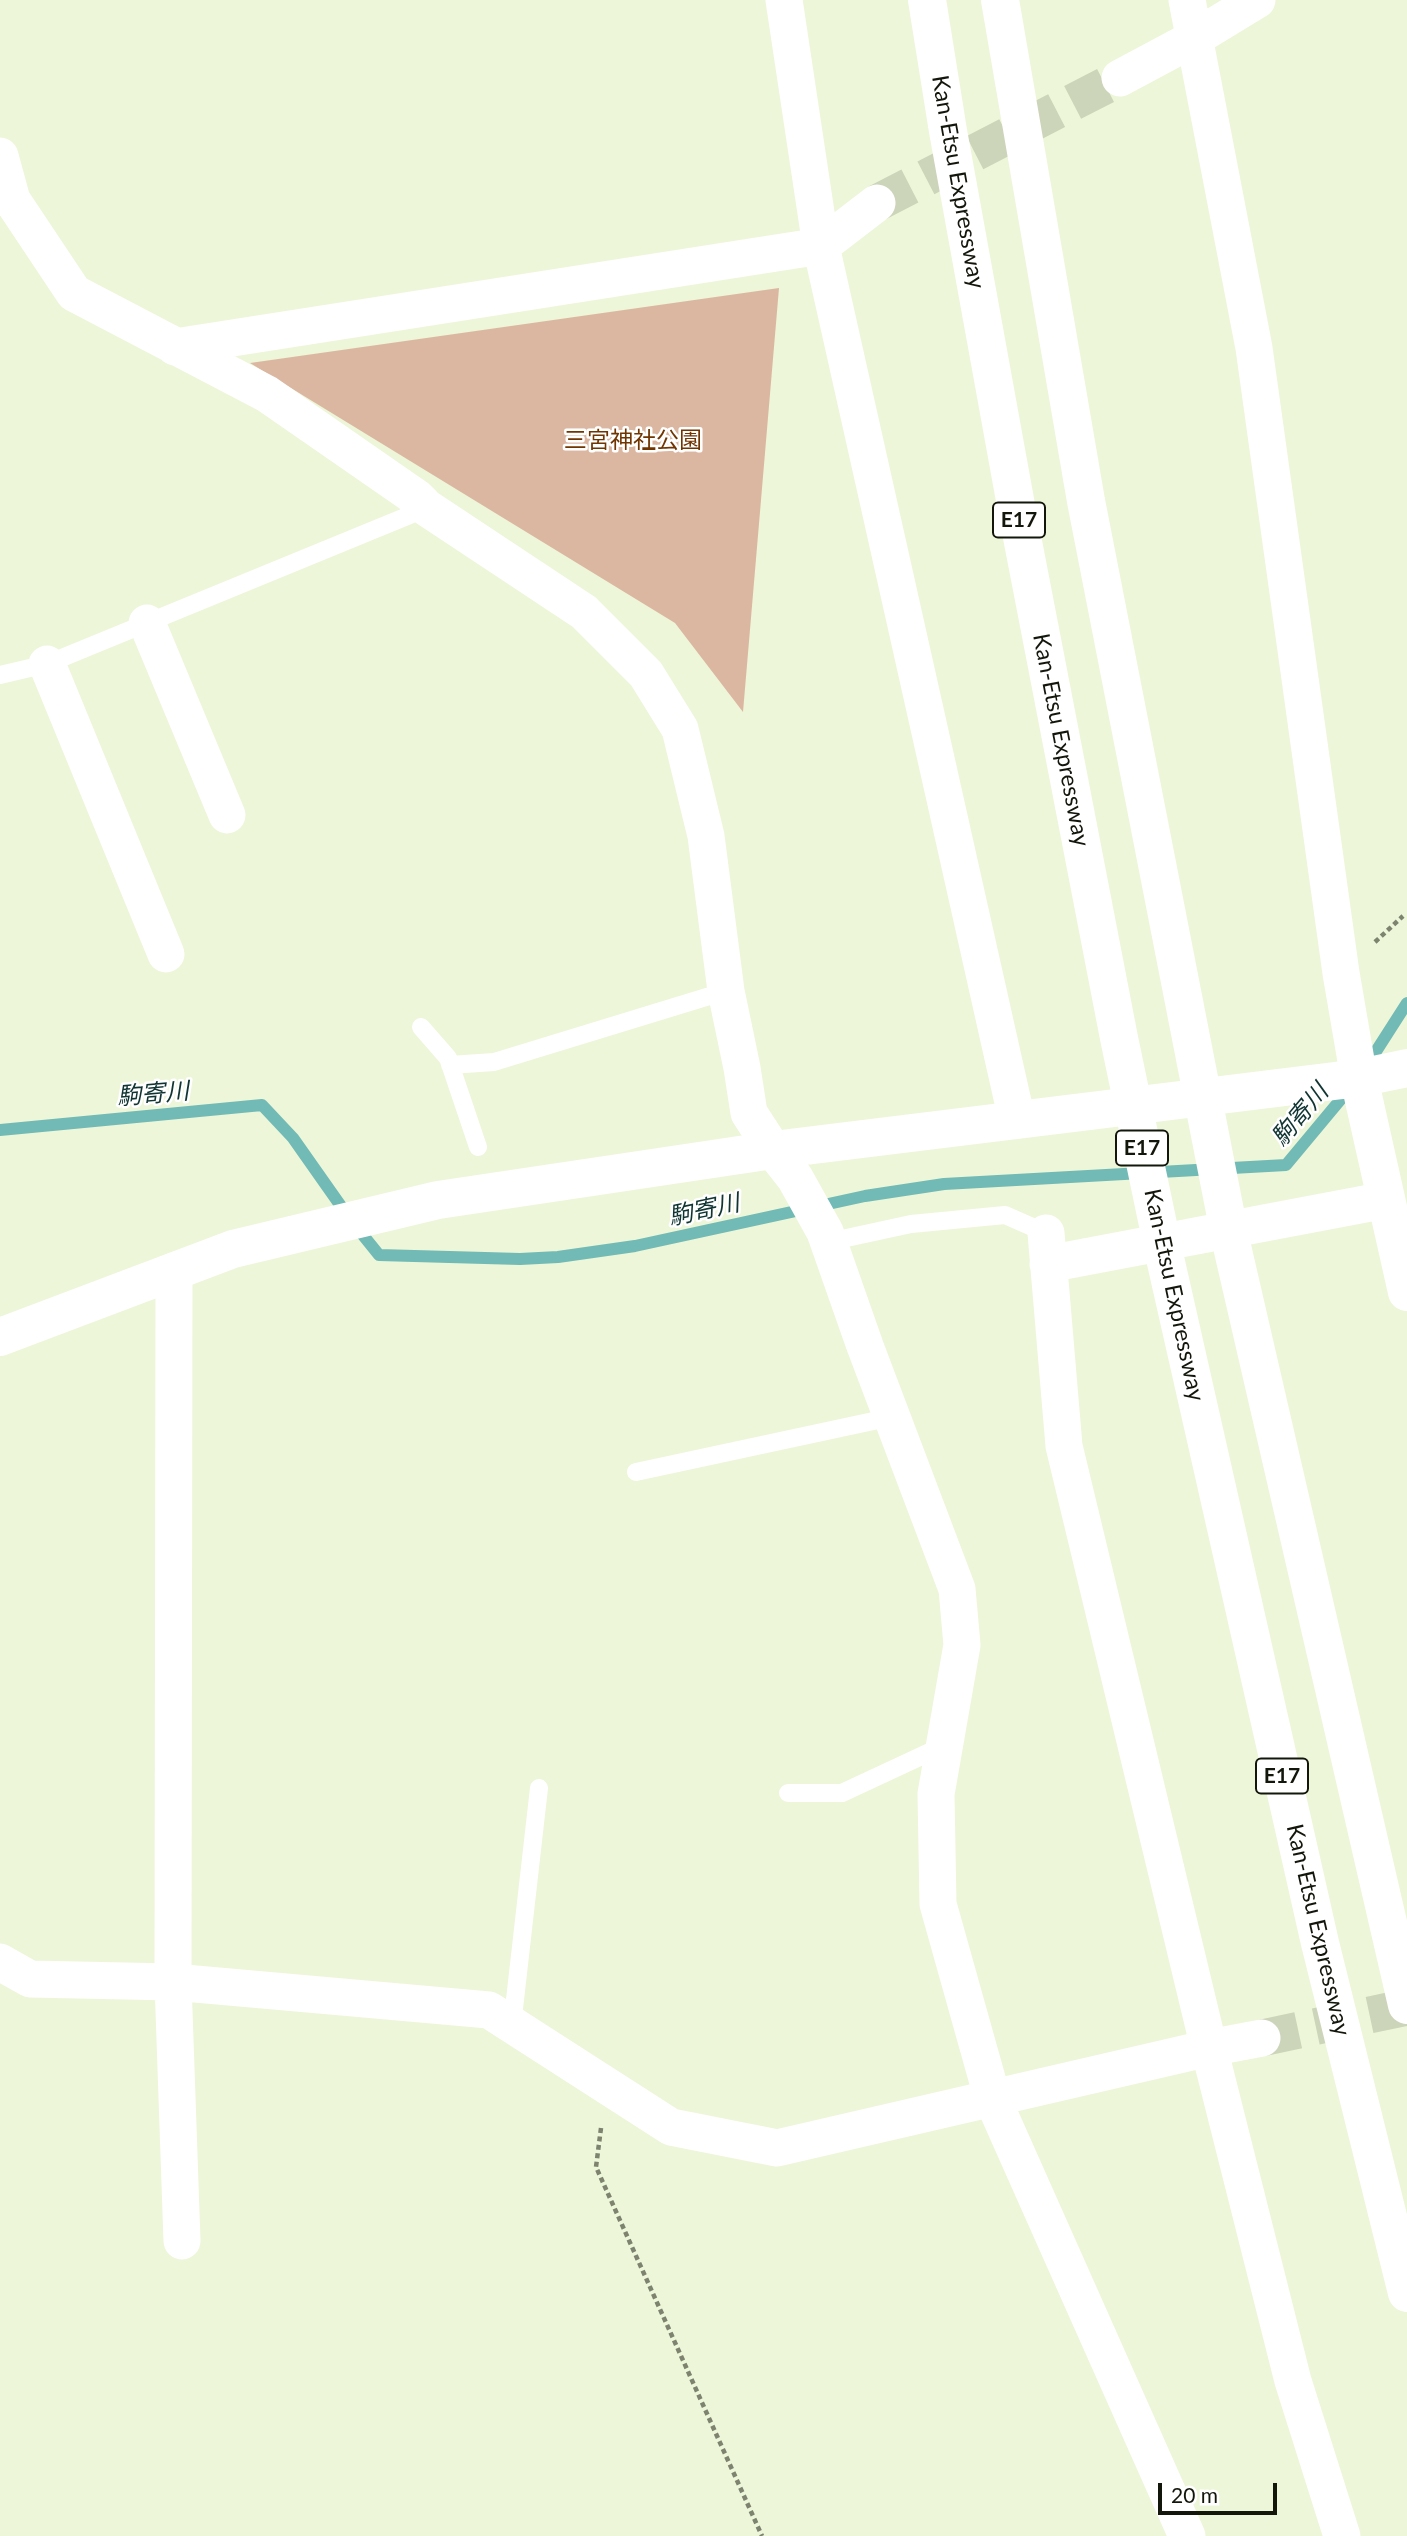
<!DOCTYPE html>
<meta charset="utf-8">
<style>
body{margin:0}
#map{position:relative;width:1407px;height:2536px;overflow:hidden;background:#edf6d8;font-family:Lato,sans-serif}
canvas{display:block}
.scale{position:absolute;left:1158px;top:2483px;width:119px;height:32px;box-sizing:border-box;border:4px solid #13160b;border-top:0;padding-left:9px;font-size:21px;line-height:24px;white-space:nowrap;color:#13160b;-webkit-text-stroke:5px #fff;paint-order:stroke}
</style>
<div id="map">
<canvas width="1407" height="2536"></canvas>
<div class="scale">20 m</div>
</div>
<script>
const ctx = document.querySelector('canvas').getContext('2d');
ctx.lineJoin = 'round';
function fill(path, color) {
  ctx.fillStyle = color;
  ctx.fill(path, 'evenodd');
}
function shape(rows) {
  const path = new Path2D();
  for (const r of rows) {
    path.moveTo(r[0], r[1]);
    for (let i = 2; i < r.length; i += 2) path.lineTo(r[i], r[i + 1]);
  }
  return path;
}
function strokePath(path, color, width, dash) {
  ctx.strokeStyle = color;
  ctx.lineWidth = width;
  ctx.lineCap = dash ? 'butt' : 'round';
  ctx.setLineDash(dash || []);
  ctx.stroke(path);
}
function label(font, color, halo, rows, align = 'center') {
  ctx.font = font + ' Lato,"Noto Sans JP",sans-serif';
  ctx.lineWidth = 5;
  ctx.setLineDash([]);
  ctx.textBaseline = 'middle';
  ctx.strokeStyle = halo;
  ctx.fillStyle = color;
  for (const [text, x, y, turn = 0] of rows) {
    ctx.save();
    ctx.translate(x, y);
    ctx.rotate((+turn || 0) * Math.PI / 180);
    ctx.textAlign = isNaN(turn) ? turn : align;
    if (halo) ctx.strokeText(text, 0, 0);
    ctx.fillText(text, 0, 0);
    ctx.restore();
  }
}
fill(shape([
 [779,288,743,712,675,623,250,363]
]), '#dbb7a1');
strokePath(shape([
 [1366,1067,1407,1003],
 [0,1130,262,1105,293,1138,350,1219,379,1255,520,1259,558,1257,635,1246,865,1196,944,1184,1286,1165,1351,1087]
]), '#71bab5', 12);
strokePath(shape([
 [877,203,1120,78],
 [1262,2038,1407,2007]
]), '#ccd4b9', 37, [37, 18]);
strokePath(shape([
 [1375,942,1403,916],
 [601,2128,596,2167,762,2536]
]), '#7d836f', 4.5, [5, 3.5]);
strokePath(shape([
 [0,675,47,664,427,508],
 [421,1027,448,1058,478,1147],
 [450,1065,494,1062,726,991],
 [828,1242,911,1224,1005,1215,1046,1233],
 [636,1472,892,1417],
 [788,1793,842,1793,945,1745],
 [512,2026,539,1788]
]), '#fff', 18);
strokePath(shape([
 [784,0,821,246,1017,1120],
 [1187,0,1254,348,1341,973,1359,1078],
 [1120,78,1193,39,1257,0],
 [0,156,12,200,74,293,267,394,417,498,427,508,584,612,646,674,680,729,706,836,726,991,742,1068,749,1113,773,1150,795,1178,825,1232,865,1346,957,1589,962,1645,936,1794,938,1904,993,2100,1187,2536],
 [175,347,821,246,877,203],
 [147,623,227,815],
 [47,664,166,954],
 [1046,1233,1064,1446,1209,2048,1293,2381,1342,2536],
 [1048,1264,1386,1200],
 [174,1271,173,1982,182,2241],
 [0,1962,30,1979,173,1982,489,2010,671,2127,777,2148,1209,2048,1262,2038]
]), '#fff', 37);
strokePath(shape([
 [1359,1078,1407,1292],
 [0,1337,233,1249,438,1200,773,1150,1359,1078,1407,1068]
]), '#fff', 38);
strokePath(shape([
 [927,0,948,131,1017,511,1119,1038,1165,1258,1320,1943,1407,2293],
 [1000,0,1086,501,1231,1242,1407,2005]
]), '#fff', 38);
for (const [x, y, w] of [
 [1019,520,52],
 [1142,1148,52],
 [1282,1776,52]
]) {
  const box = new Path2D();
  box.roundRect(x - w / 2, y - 17.5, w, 35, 5);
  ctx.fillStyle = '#fff';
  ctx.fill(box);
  strokePath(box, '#13160b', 2);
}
label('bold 21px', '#13160b', null, [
 ["E17",1019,520],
 ["E17",1142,1148],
 ["E17",1282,1776]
]);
label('23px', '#13160b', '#fff', [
 ["Kan-Etsu Expressway",958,182,80],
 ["Kan-Etsu Expressway",1061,740,79],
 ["Kan-Etsu Expressway",1174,1295,78],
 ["Kan-Etsu Expressway",1318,1930,77]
]);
label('23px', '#713500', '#fff', [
 ["三宮神社公園",633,441]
]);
label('italic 24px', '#0f3432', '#fff', [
 ["駒寄川",153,1094,-5],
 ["駒寄川",1300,1115,-50],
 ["駒寄川",704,1210,-12]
]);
</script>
